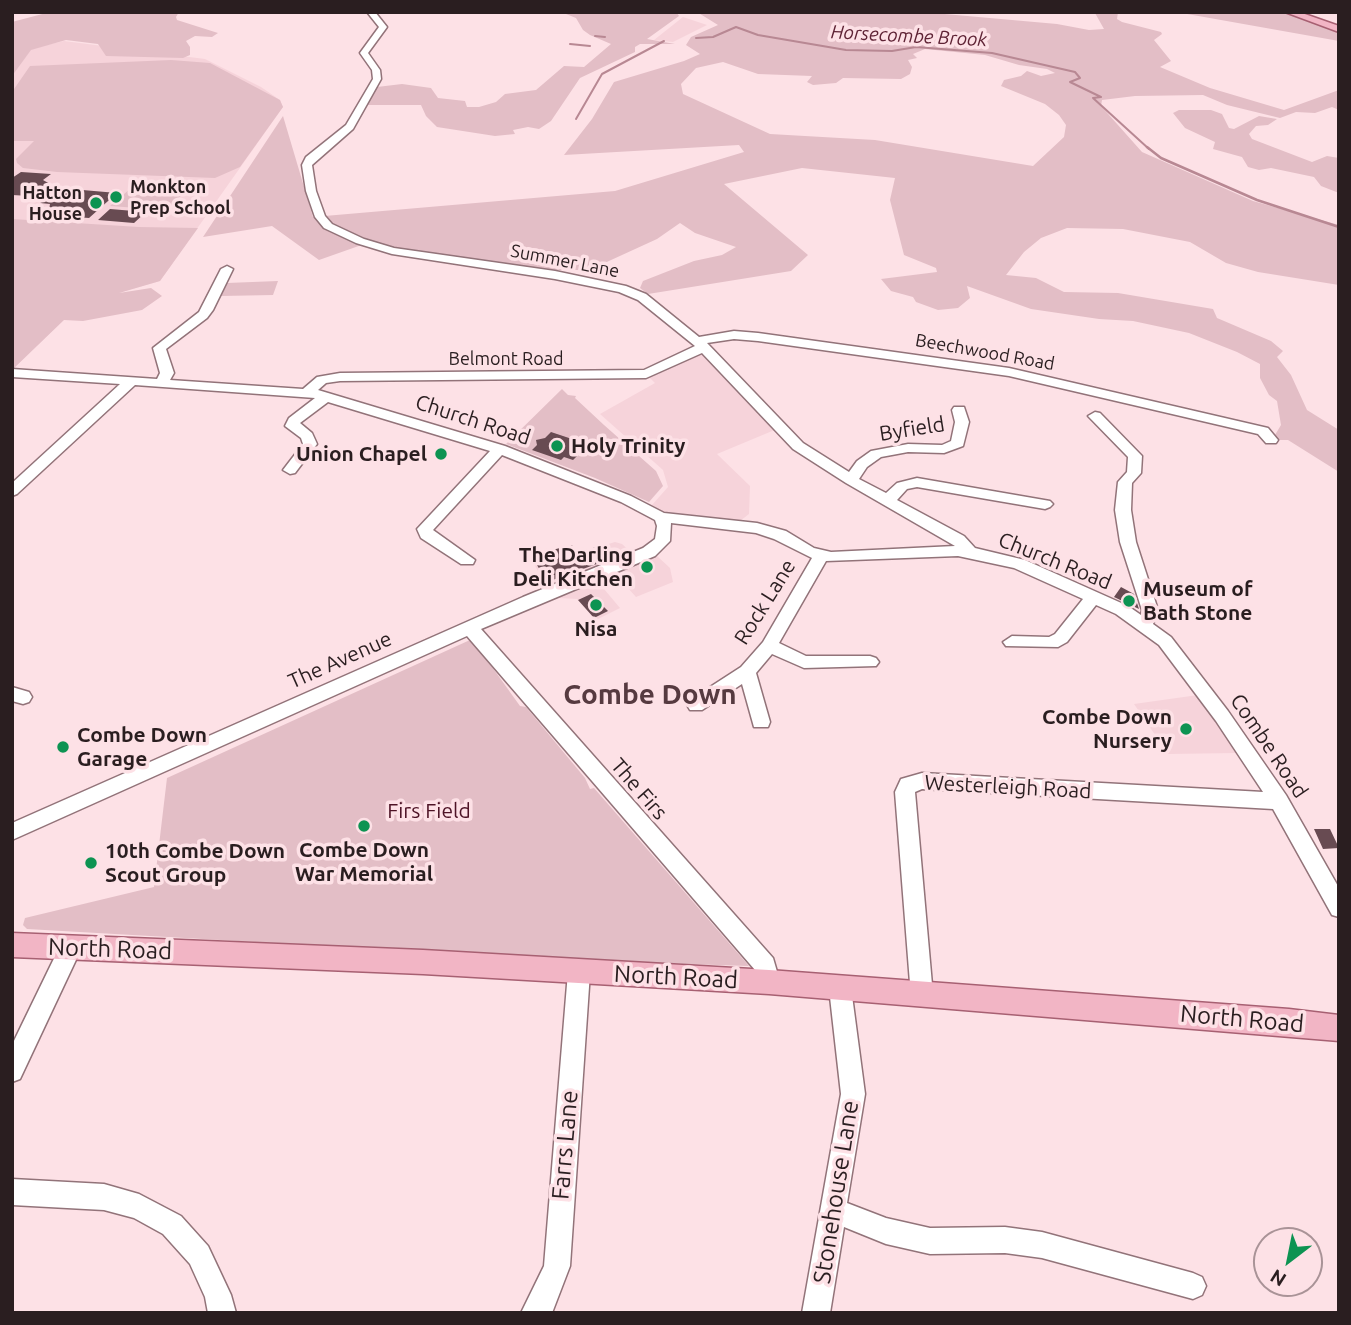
<!DOCTYPE html>
<style>
body{margin:0}
#map{position:relative;width:1351px;height:1325px;overflow:hidden;background:#fde1e6;font-family:Ubuntu,sans-serif}
canvas{display:block}
.frame{position:absolute;inset:0;border:14px solid #2a1e20;pointer-events:none}
.north{position:absolute;left:1253px;top:1227px;width:70px;height:70px;box-sizing:border-box;background:#fde1e6;border:2px solid #a99397;border-radius:50%;rotate:212deg;font-size:19px;font-weight:700;line-height:28px;text-align:center;color:#2a1e20}
.north::after{content:'';display:block;margin:auto;width:24px;height:32px;background:#0d9352;clip-path:polygon(50% 0,100% 100%,50% 72%,0 100%)}
</style>
<div id="map">
<canvas width="1351" height="1325"></canvas>
<div class="frame"></div>
<div class="north">N</div>
</div>
<script>
const ctx = document.querySelector('canvas').getContext('2d');
ctx.lineJoin = 'round';
function fill(path, color) {
  ctx.fillStyle = color;
  ctx.fill(path, 'evenodd');
}
function shape(rows) {
  const path = new Path2D();
  for (const r of rows) {
    path.moveTo(r[0], r[1]);
    for (let i = 2; i < r.length; i += 2) path.lineTo(r[i], r[i + 1]);
  }
  return path;
}
function strokePath(path, color, width, dash) {
  ctx.strokeStyle = color;
  ctx.lineWidth = width;
  ctx.lineCap = dash ? 'butt' : 'round';
  ctx.setLineDash(dash || []);
  ctx.stroke(path);
}
function label(font, color, halo, rows, align = 'center') {
  ctx.font = font + ' Ubuntu,sans-serif';
  ctx.lineWidth = 7;
  ctx.setLineDash([]);
  ctx.textBaseline = 'middle';
  ctx.strokeStyle = halo;
  ctx.fillStyle = color;
  for (const [text, x, y, turn = 0] of rows) {
    ctx.save();
    ctx.translate(x, y);
    ctx.rotate((+turn || 0) * Math.PI / 180);
    ctx.textAlign = isNaN(turn) ? turn : align;
    if (halo) ctx.strokeText(text, 0, 0);
    ctx.fillText(text, 0, 0);
    ctx.restore();
  }
}
fill(shape([
 [683,17,707,25,673,42,654,40],
 [64,41,205,59,261,87,280,100,283,107,160,281,80,304,12,370,12,74,32,48],
 [701,352,777,429,717,454,750,486,749,514,740,521,666,514,652,505,668,487,663,470,600,414,655,383,649,377],
 [615,542,622,544,642,562,656,555,670,568,673,582,636,597,617,576,599,583,620,608,596,620,577,599,559,598,547,587,533,562,551,558,562,577,586,571,576,554],
 [1198,695,1237,753,1168,754,1134,704]
]), '#f6d3da');
fill(shape([
 [50,12,179,12,176,17,177,20,218,33,212,37,195,36,186,41,190,47,190,55,183,58,106,56,98,44,66,40,31,50,12,76,12,22],
 [561,12,677,13,679,16,647,39,675,44,640,44,635,47,635,52,580,78,551,121,539,129,528,127,513,130,515,134,495,136,437,127,426,116,421,105,367,105,377,87,402,84,431,88,438,98,465,101,467,107,479,107,496,102,505,94,536,90,564,66,584,67,611,44,590,35,583,30,576,18],
 [697,12,922,12,1057,24,1089,30,1104,29,1095,13,1118,12,1117,19,1122,22,1161,32,1162,34,1154,40,1171,61,1160,67,1210,88,1284,110,1339,90,1339,110,1332,107,1315,113,1296,112,1280,118,1227,105,1203,95,1135,96,1102,100,1101,106,1142,152,1253,201,1339,225,1339,285,1258,272,1226,263,1190,242,1123,229,1067,228,1041,238,1024,252,1006,275,1036,278,1064,292,1118,293,1213,309,1217,318,1271,341,1283,351,1277,357,1291,375,1307,410,1339,430,1339,472,1288,440,1277,440,1275,435,1281,425,1277,401,1269,395,1260,378,1260,364,1237,352,1189,333,1133,321,1099,319,1031,309,967,286,970,298,958,308,938,310,916,302,913,297,891,291,881,279,937,272,936,268,904,255,890,200,895,178,802,168,724,184,808,255,791,271,648,294,640,288,643,281,694,261,722,255,736,247,695,233,680,223,657,239,598,266,582,270,554,270,393,249,370,242,319,260,272,226,203,237,283,116,313,217,615,191,744,152,739,145,564,155,592,119,614,82,684,61,700,54,686,45,691,37,718,25],
 [925,49,985,55,1019,65,1047,69,1055,73,1041,76,1027,71,1021,76,1004,80,1001,86,1045,104,1059,115,1066,125,1064,137,1033,166,875,140,770,134,683,94,681,84,696,68,723,62,758,74,812,76,807,82,813,85,836,83,843,78,901,79,910,74,912,67,908,60,917,58,913,54],
 [1176,12,1293,12,1339,27,1339,41],
 [171,60,210,63,280,100,283,107,240,167,215,178,57,172,23,168,17,163,16,159,34,141,12,141,12,92,30,66],
 [1179,110,1211,110,1222,114,1229,128,1234,129,1259,116,1277,119,1268,125,1256,126,1249,134,1252,139,1312,162,1327,156,1339,158,1339,193,1321,186,1314,177,1271,168,1259,170,1248,167,1242,157,1213,149,1215,142,1185,128,1173,113],
 [130,189,184,193,166,210,110,206],
 [12,219,139,227,198,228,160,281,119,293,151,288,162,296,142,310,83,321,64,320,12,370],
 [278,281,273,295,221,296,227,283],
 [562,389,568,395,576,396,575,398,604,425,656,471,663,486,649,502,595,478,506,444],
 [470,640,475,646,477,646,520,706,526,707,585,778,590,789,594,788,749,966,589,961,27,929,23,925,25,918,154,887,167,778]
]), '#e3bec6');
strokePath(shape([
 [595,36,605,37],
 [696,38,713,37,736,27,758,35,846,50,892,51,916,47,992,53,1075,72,1080,78,1070,82,1101,97,1093,98,1149,149],
 [570,44,590,46],
 [576,119,602,74,664,41]
]), '#b88893', 2);
strokePath(shape([
 [1147,147,1161,158,1257,200,1339,227]
]), '#b88893', 2.5);
fill(shape([
 [21,172,51,174,43,180,66,193,71,189,117,193,89,218,48,215,50,204,40,203,48,197,12,195,12,178],
 [110,209,146,212,134,223,98,220],
 [551,432,581,442,576,447,584,449,573,460,564,457,561,460,532,450,537,445,536,440,545,438],
 [572,545,576,553,596,547,605,561,547,582,537,565,553,560,548,551],
 [1121,587,1134,594,1139,609,1114,597],
 [591,594,608,611,594,618,578,600],
 [1314,829,1330,829,1339,848,1323,849]
]), '#684b52');
const minor = shape([
 [367,12,375,12,387,27,368,53,380,70,381,79,353,129,312,165,316,191,325,216,332,224,364,239,394,248,555,271,626,286,646,294,699,337,734,331,758,333,1009,368,1268,428,1278,440,1276,443,1266,443,1258,434,1009,376,758,341,734,339,707,343,803,443,849,472,857,461,871,451,908,444,942,445,951,441,955,422,952,410,954,407,964,407,969,422,963,446,944,453,908,452,881,457,867,467,859,479,886,493,897,483,917,478,1050,501,1053,504,1050,507,1045,509,917,487,907,489,897,500,964,536,975,548,1025,560,1128,606,1141,615,1142,610,1120,542,1115,510,1118,482,1127,472,1128,457,1088,416,1095,412,1100,413,1142,456,1141,473,1132,483,1131,510,1136,542,1158,610,1153,624,1171,637,1228,711,1286,795,1339,888,1339,917,1332,915,1273,809,922,789,915,792,933,996,930,1003,922,1006,914,1003,911,996,895,792,901,779,922,773,1263,792,1216,721,1159,645,1116,614,1096,605,1067,642,1058,647,1006,646,1003,642,1012,636,1049,637,1055,634,1083,599,1014,568,958,556,826,561,779,643,806,656,870,656,876,658,879,662,876,666,804,668,772,654,756,673,770,722,768,727,754,727,742,684,702,710,690,710,687,705,690,700,741,667,763,642,812,558,774,539,756,533,671,523,670,541,655,556,481,629,773,958,780,982,777,989,769,992,761,989,755,970,467,636,12,840,12,823,523,597,643,548,655,539,657,526,655,520,621,502,502,455,433,530,475,560,473,564,461,564,421,538,417,529,490,451,328,402,300,423,312,433,317,444,295,473,290,474,283,470,303,444,301,438,285,426,289,418,315,398,135,385,17,494,12,496,12,483,120,384,12,377,12,369,157,379,160,373,153,348,199,312,221,269,227,266,233,269,213,310,207,318,166,349,174,373,170,380,303,389,317,377,340,373,644,370,695,346,638,300,619,292,555,279,392,254,356,243,324,228,315,217,306,191,302,165,306,157,346,125,373,79,372,70,360,53,379,27,367,12],
 [702,353,793,449,846,483,955,546,831,552,814,548,786,531,757,523,664,513,631,496,505,446,318,390,326,383,340,381,646,378,702,353],
 [12,687,29,692,32,697,29,702,23,704,12,701,12,687],
 [71,937,79,940,82,947,20,1079,12,1082,12,1045,63,940,71,937],
 [579,962,587,965,590,972,570,1266,552,1313,521,1313,544,1266,568,972,571,965,579,962],
 [840,978,848,981,851,988,865,1094,847,1203,886,1218,930,1228,1005,1227,1042,1232,1193,1273,1202,1277,1206,1286,1202,1295,1193,1299,1042,1258,1005,1253,930,1254,886,1244,844,1227,830,1313,802,1313,841,1094,829,988,832,981,840,978],
 [12,1179,104,1184,139,1194,181,1216,208,1246,231,1295,236,1313,208,1313,205,1297,190,1264,163,1234,134,1218,104,1210,12,1205,12,1179]
]);
const major = shape([
 [1285,12,1299,12,1339,26,1339,32,1285,12],
 [12,933,423,950,769,970,1289,1009,1339,1015,1339,1041,769,994,423,974,12,957,12,933]
]);
strokePath(minor, '#927379', 3);
strokePath(major, '#a76072', 3);
fill(minor, '#fff');
fill(major, '#f2b5c5');
for (const [x, y, r, color] of [
 [116,197,7,"#0d9352"],
 [96,203,7,"#0d9352"],
 [557,446,7,"#0d9352"],
 [441,454,7,"#0d9352"],
 [647,567,7,"#0d9352"],
 [1129,601,7,"#0d9352"],
 [596,605,7,"#0d9352"],
 [1186,729,7,"#0d9352"],
 [63,747,7,"#0d9352"],
 [364,826,7,"#0d9352"],
 [91,863,7,"#0d9352"]
]) {
  const dot = new Path2D();
  dot.arc(x, y, r, 0, 2 * Math.PI);
  ctx.fillStyle = color;
  ctx.fill(dot);
  strokePath(dot, '#fde1e6', 2.5);
}
label('bold 18px', '#2a1e20', '#fde1e6', [
 ["Monkton",130,187],
 ["Prep School",130,208],
 ["Hatton",82,193,"right"],
 ["House",82,214,"right"]
], 'left');
label('18px', '#2a1e20', '#fde1e6', [
 ["Summer Lane",565,261,11],
 ["Beechwood Road",985,352,10],
 ["Belmont Road",506,359]
]);
label('italic 19px', '#5f2335', '#fde1e6', [
 ["Horsecombe Brook",909,36,3]
]);
label('21px', '#2a1e20', '#fde1e6', [
 ["Church Road",473,420,18],
 ["Byfield",912,429,-9],
 ["Church Road",1055,561,22],
 ["Rock Lane",765,602,-58],
 ["The Avenue",340,660,-24],
 ["Combe Road",1269,746,56],
 ["Westerleigh Road",1008,787,3],
 ["The Firs",639,789,49]
]);
label('bold 21px', '#2a1e20', '#fde1e6', [
 ["Holy Trinity",571,446],
 ["Union Chapel",427,454,"right"],
 ["The Darling",633,555,"right"],
 ["Deli Kitchen",633,579,"right"],
 ["Museum of",1143,589],
 ["Bath Stone",1143,613],
 ["Nisa",596,629,"center"],
 ["Combe Down",1172,717,"right"],
 ["Nursery",1172,741,"right"],
 ["Combe Down",77,735],
 ["Garage",77,759],
 ["Combe Down",364,850,"center"],
 ["War Memorial",364,874,"center"],
 ["10th Combe Down",105,851],
 ["Scout Group",105,875]
], 'left');
label('21px', '#4e1326', '#fde1e6', [
 ["Firs Field",429,811]
]);
label('24px', '#2a1e20', '#fde1e6', [
 ["North Road",110,949,2],
 ["North Road",676,977,3],
 ["North Road",1242,1019,5],
 ["Farrs Lane",565,1145,-85],
 ["Stonehouse Lane",836,1192,-81]
]);
label('bold 28px', '#563a40', '#fde1e6', [
 ["Combe Down",650,695]
]);
</script>
